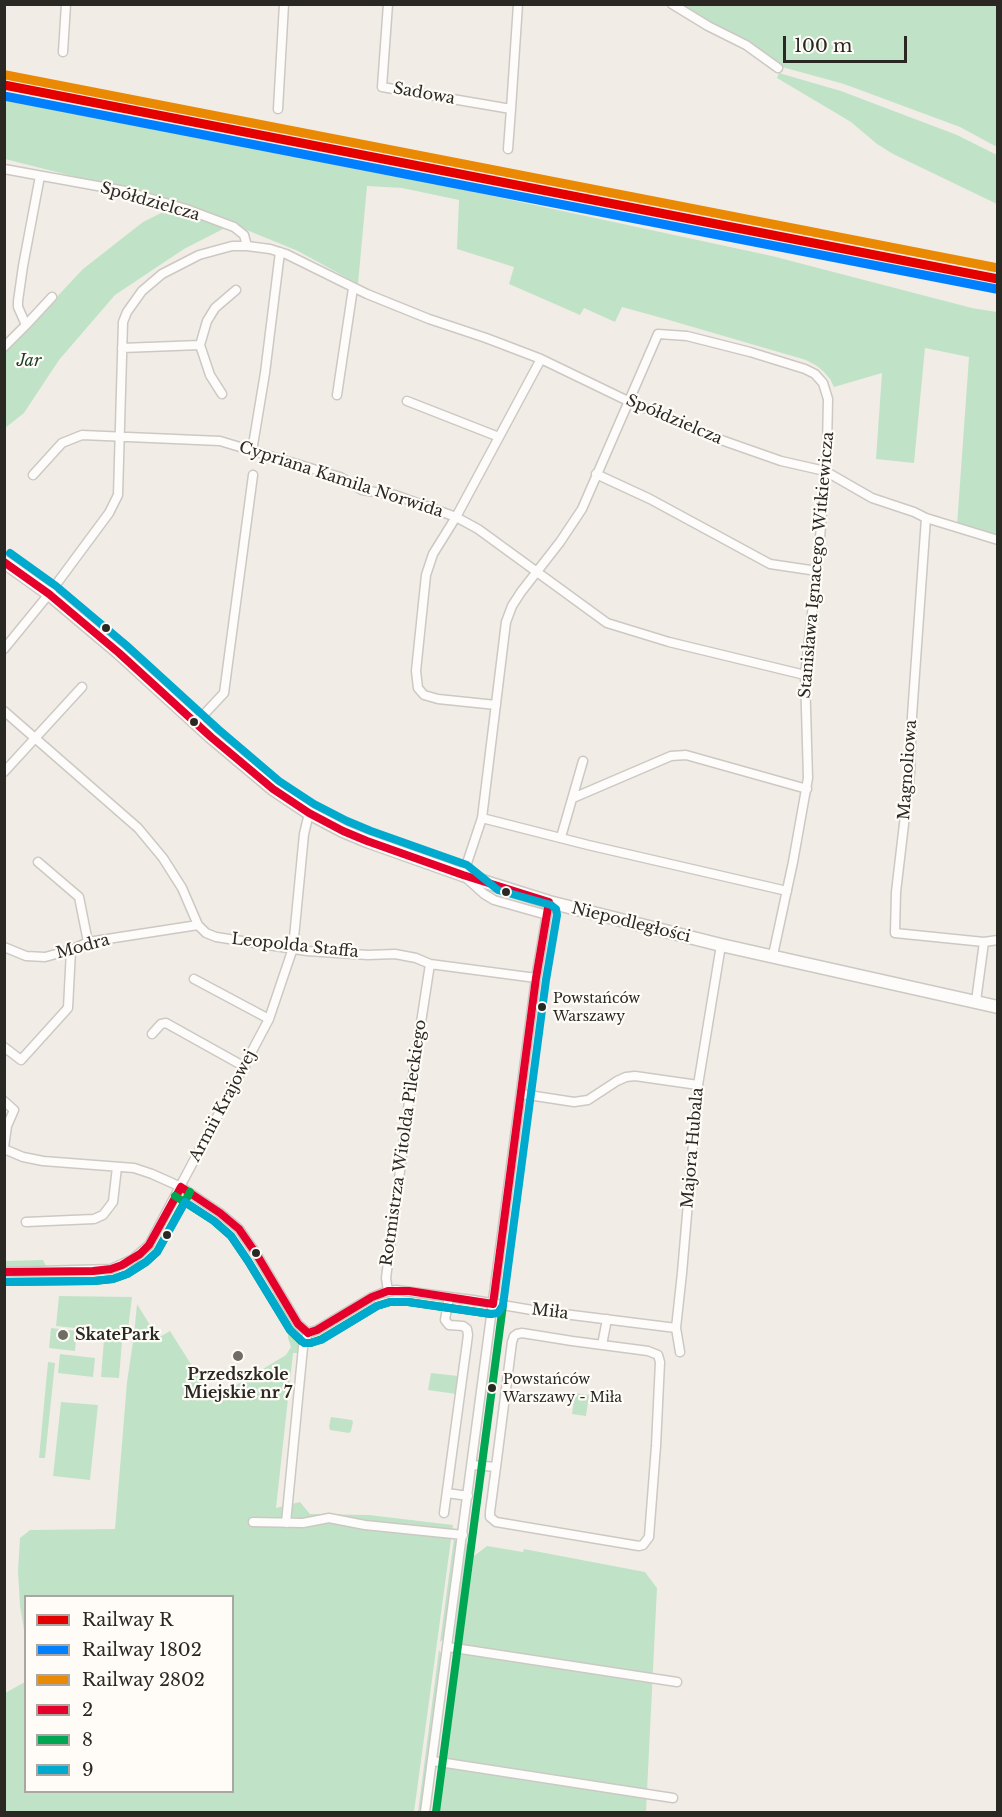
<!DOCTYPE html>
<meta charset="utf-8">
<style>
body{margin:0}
#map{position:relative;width:1002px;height:1817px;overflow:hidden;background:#f1ede6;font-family:"Libre Baskerville",serif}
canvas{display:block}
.frame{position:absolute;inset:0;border:6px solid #2a2823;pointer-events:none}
.legend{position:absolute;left:24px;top:1595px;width:210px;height:198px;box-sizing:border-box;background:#fffcf7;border:2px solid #aaa7a2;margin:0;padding:8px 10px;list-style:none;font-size:18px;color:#2a2823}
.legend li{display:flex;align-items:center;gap:12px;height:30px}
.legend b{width:30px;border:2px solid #aaa7a2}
.scale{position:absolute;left:783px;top:36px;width:124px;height:27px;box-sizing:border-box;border:3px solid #2a2823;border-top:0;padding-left:8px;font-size:18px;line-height:21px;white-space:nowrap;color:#2a2823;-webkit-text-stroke:4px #fffcf7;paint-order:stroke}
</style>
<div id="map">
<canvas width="1002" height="1817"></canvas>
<div class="frame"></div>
<ul class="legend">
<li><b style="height:8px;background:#e50000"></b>Railway R</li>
<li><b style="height:8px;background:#0080ff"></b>Railway 1802</li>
<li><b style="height:8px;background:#ea8a04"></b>Railway 2802</li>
<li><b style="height:8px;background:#e4002b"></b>2</li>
<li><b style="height:8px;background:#00a651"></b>8</li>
<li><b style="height:8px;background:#00a9ce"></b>9</li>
</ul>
<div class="scale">100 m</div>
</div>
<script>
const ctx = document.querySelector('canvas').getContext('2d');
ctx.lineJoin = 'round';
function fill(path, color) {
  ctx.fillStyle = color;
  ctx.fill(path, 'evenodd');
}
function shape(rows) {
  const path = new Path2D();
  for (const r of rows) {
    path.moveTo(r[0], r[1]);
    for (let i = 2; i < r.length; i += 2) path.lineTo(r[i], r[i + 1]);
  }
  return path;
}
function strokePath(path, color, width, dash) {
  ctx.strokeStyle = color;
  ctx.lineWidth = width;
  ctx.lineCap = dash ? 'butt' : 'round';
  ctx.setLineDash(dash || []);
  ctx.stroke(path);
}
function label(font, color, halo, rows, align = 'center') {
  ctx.font = font + ' "Libre Baskerville",serif';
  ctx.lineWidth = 4.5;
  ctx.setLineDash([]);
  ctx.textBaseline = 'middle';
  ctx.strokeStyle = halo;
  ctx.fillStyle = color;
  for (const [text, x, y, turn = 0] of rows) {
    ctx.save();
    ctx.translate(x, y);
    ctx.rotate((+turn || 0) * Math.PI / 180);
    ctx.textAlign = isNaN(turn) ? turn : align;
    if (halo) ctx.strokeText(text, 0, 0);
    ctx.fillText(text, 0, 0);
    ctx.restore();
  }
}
fill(shape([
 [681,5,997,5,997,147,960,127,844,84,782,67,748,43,681,10],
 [779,73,841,91,957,135,997,155,997,204,893,154,877,144,851,122,777,78],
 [4,96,190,131,772,256,972,308,997,312,997,536,957,525,969,357,925,348,914,463,876,459,882,373,834,387,830,379,824,372,817,366,806,360,662,318,622,307,615,322,584,308,580,315,509,284,514,267,457,249,459,200,402,188,367,186,358,284,298,251,210,215,195,207,5,159],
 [176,209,225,228,184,249,115,295,59,360,24,413,5,428,5,352,83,269,143,222,165,211],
 [43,1260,46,1266,5,1267,5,1261],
 [274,1292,295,1330,299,1345,298,1353,293,1353,276,1508,300,1502,310,1514,369,1515,453,1525,414,1812,5,1812,5,1693,25,1682,26,1792,232,1792,232,1596,26,1596,25,1636,20,1606,18,1571,20,1538,30,1530,115,1529,127,1382,134,1335,137,1304,158,1338,170,1331,213,1399,286,1355,291,1347,288,1338,288,1325,286,1319,271,1294],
 [59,1296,132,1297,128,1330,103,1331,56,1326],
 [51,1328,77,1331,75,1351,49,1348],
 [104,1340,122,1341,119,1378,101,1377],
 [60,1354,95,1358,93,1377,58,1373],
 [48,1362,55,1363,45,1458,39,1458],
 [431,1373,458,1376,456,1394,428,1390],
 [575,1393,589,1395,586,1416,572,1414],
 [61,1402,98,1405,90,1480,53,1476],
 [331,1417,352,1420,353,1422,351,1431,349,1433,330,1430,329,1426],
 [454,1538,457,1543,445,1638,440,1642],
 [470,1540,456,1644,454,1638,466,1545],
 [487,1546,523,1552,524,1549,645,1572,657,1588,646,1812,439,1812,474,1556],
 [439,1650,442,1655,421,1812,418,1812]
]), '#c0e3c7');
const street = shape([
 [388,4,382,87,511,109,508,149],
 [672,4,708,26,746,45,778,68],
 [63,52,66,4],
 [278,109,284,4],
 [511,109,518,4],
 [4,169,125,191,186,209,234,227,244,235,247,246],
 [26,325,52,297],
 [4,347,26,325,18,307,18,301,23,266,40,176],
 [122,348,200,345],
 [222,394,210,375,200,345,207,321,215,308,236,290],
 [337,395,353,288],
 [407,401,499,437],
 [252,451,265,373,280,252],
 [596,474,650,499,770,564,817,571],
 [33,475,62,443,82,435,220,441,340,477,362,490,395,495,456,517,478,529,607,623,669,642,805,675],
 [926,518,912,716,910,773,896,892,895,933,984,942,998,940],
 [4,649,49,594,109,513,118,495,123,322,127,312,142,291,162,274,199,255,232,246,247,246,270,249,286,254,367,294,429,319,486,338,541,359,628,401,724,441,781,461,825,471,872,498,914,512,926,518,998,540],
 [496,705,438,699,424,695,418,688,416,671,426,575,433,554,456,517,541,359],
 [4,711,138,828,163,858,182,888,198,925,206,933,216,937,307,951,368,955,395,954,416,958,430,964,536,978],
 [196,723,224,693,253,475],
 [4,772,82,687],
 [573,798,671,756,686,755,807,789],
 [482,818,588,845,787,891],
 [561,837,583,761],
 [38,862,79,897,88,942],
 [547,915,494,900,484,894,463,875,482,818,506,622,512,606,521,592,560,542,582,509,658,334,687,336,750,352,805,369,815,374,823,383,828,399,827,448,819,551,805,675,808,778,793,862,773,955],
 [4,947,26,956,45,957,71,950,88,942,198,925],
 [194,979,269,1019],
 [976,1001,984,942],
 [152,1034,161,1024,166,1023,245,1067],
 [4,1047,21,1060,68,1008,71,950],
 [522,1094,574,1102,588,1100,617,1081,626,1077,635,1076,698,1085],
 [4,1101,14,1110,7,1126,4,1147],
 [4,1149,23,1157,43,1161,134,1168,152,1174,181,1187,220,1213,239,1229,257,1255,298,1324,308,1333],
 [26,1222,94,1219,103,1215,113,1202,117,1167],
 [4,1272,111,1269,133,1259,149,1245,269,1019,293,948,304,834,309,813],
 [388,1291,386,1278,410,1094,430,964],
 [308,1333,317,1330,372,1297,382,1293,396,1290,473,1300,532,1310,676,1328],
 [602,1345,607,1319],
 [680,1352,676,1328,682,1273,698,1085,721,945],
 [472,1465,496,1467,512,1342,514,1336,517,1334,522,1333,572,1341,648,1351,658,1355,660,1362,656,1446,649,1537,643,1545,639,1546,496,1522,490,1517,490,1512,496,1467],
 [447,1493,468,1496],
 [444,1513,468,1335,467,1329,463,1326,449,1325,445,1320,449,1297],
 [253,1522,303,1523,329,1518,365,1525,463,1535],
 [286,1523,303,1347,308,1333],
 [448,1647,677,1682],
 [433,1761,673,1798],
 [425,1812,536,978,549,902]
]);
const secondary = shape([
 [4,562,49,594,119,653,211,737,273,789,309,813,343,831,367,841,463,875,549,902,721,945,998,1007]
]);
strokePath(street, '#ccc8c3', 11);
strokePath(secondary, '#ccc8c3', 15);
strokePath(street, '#fdfcfb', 8);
strokePath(secondary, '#fdfcfb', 12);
strokePath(shape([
 [4,562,49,594,119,653,211,737,273,789,309,813,343,831,367,841,463,875,549,902,536,978,493,1304],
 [181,1187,220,1213,239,1229,257,1255,298,1324,308,1333],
 [4,1272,93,1271,111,1269,122,1265,140,1254,149,1245,181,1187],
 [308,1333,317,1330,372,1297,388,1291,409,1291,493,1304]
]), '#e4002b', 8);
strokePath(shape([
 [175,1196,214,1221,231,1236,248,1261,290,1330,301,1341],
 [4,1282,94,1281,113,1279,127,1274,146,1262,157,1252,190,1192],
 [311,1343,322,1339,377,1306,390,1302,408,1302,491,1314],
 [436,1812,503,1305]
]), '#00a651', 8);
strokePath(shape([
 [4,1282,94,1281,113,1279,127,1274,146,1262,157,1252,185,1202,214,1221,231,1236,248,1261,290,1330,304,1343,310,1343,321,1340,377,1306,390,1302,408,1302,491,1314,498,1313,503,1305,546,980,557,915,556,909,551,905,498,890,467,865,371,831,347,821,314,804,279,781,218,729,126,645,56,586,10,553]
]), '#00a9ce', 8);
strokePath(shape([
 [4,85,998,279]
]), '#e50000', 9);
strokePath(shape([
 [4,96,996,289]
]), '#0080ff', 9);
strokePath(shape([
 [6,75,998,268]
]), '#ea8a04', 9);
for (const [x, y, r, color] of [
 [106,628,5,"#2a2823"],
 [194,722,5,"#2a2823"],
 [506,892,5,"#2a2823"],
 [542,1007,5,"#2a2823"],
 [167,1235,5,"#2a2823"],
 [256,1253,5,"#2a2823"],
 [63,1335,6,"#706d67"],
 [238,1356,6,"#706d67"],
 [492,1388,5,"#2a2823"]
]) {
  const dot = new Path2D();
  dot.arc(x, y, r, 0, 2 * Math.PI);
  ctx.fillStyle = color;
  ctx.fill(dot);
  strokePath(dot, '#fffcf7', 2);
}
label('14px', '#2a2823', '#fffcf7', [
 ["Powstańców",553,999],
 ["Warszawy",553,1017],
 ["Powstańców",503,1380],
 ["Warszawy - Miła",503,1398]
], 'left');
label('16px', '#2a2823', '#fffcf7', [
 ["Sadowa",424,94,10],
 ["Spółdzielcza",150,202,16],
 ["Spółdzielcza",674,420,23],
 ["Cypriana Kamila Norwida",341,480,18],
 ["Stanisława Ignacego Witkiewicza",817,565,-85],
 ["Magnoliowa",908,770,-86],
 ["Niepodległości",631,923,14],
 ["Leopolda Staffa",295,946,6],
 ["Modra",83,947,-15],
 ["Armii Krajowej",223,1106,-62],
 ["Rotmistrza Witolda Pileckiego",404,1143,-82],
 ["Majora Hubala",693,1148,-85],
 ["Miła",550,1312,7]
]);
label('italic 16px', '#183e27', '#fffcf7', [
 ["Jar",29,361]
]);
label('bold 16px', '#2a2823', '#fffcf7', [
 ["SkatePark",75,1335],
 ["Przedszkole",238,1375,"center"],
 ["Miejskie nr 7",238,1393,"center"]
], 'left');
</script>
